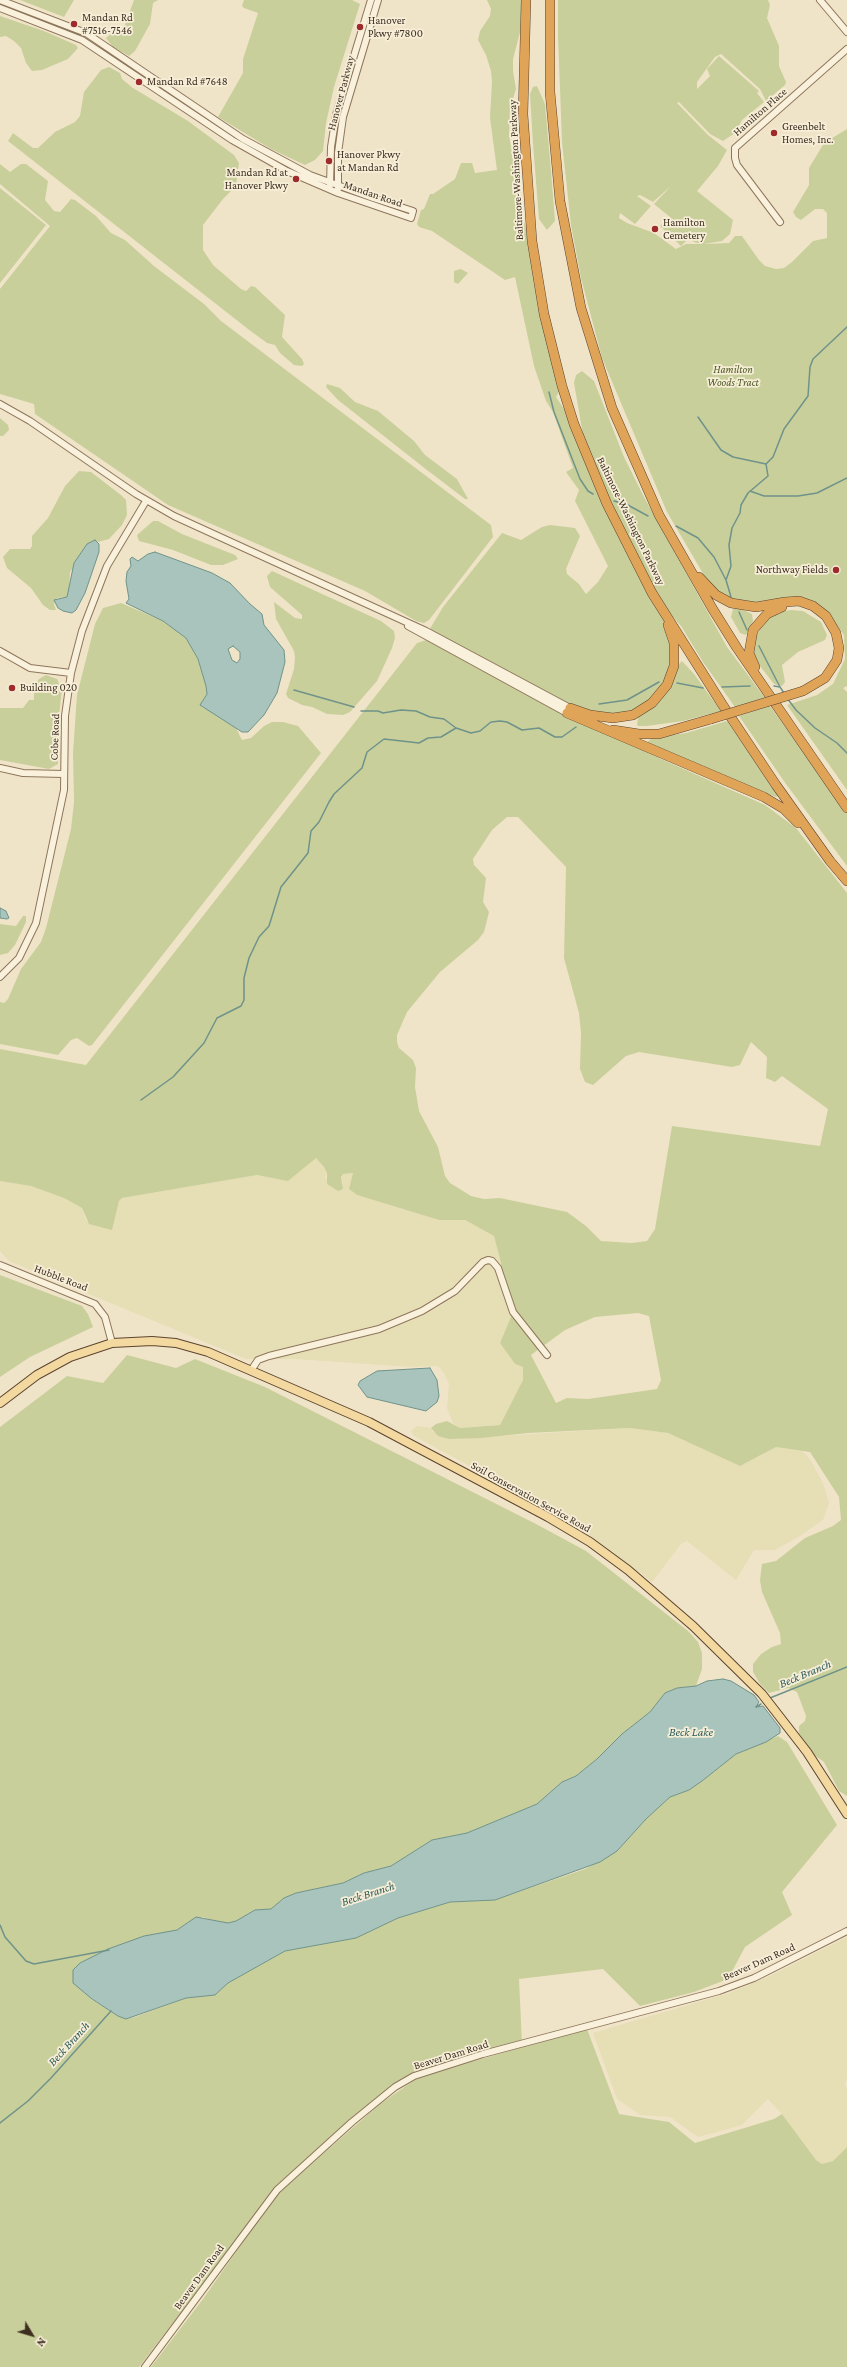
<!DOCTYPE html>
<style>
body{margin:0}
#map{position:relative;width:847px;height:2367px;overflow:hidden;background:#f0e4c8;font-family:"Crimson Pro",serif}
canvas{display:block}
.north{position:absolute;left:12px;top:2315px;width:40px;height:40px;-webkit-text-stroke:3px #f7eed8;paint-order:stroke;rotate:128deg;font-size:11px;font-weight:700;line-height:16px;text-align:center;color:#3d2e20}
.north::after{content:'';display:block;margin:auto;width:14px;height:18px;background:#3d2e20;clip-path:polygon(50% 0,100% 100%,50% 72%,0 100%)}
</style>
<div id="map">
<canvas width="847" height="2367"></canvas>
<div class="north">N</div>
</div>
<script>
const ctx = document.querySelector('canvas').getContext('2d');
ctx.lineJoin = 'round';
function fill(path, color) {
  ctx.fillStyle = color;
  ctx.fill(path, 'evenodd');
}
function shape(rows) {
  const path = new Path2D();
  for (const r of rows) {
    path.moveTo(r[0], r[1]);
    for (let i = 2; i < r.length; i += 2) path.lineTo(r[i], r[i + 1]);
  }
  return path;
}
function strokePath(path, color, width, dash) {
  ctx.strokeStyle = color;
  ctx.lineWidth = width;
  ctx.lineCap = dash ? 'butt' : 'round';
  ctx.setLineDash(dash || []);
  ctx.stroke(path);
}
function label(font, color, halo, rows, align = 'center') {
  ctx.font = font + ' "Crimson Pro",serif';
  ctx.lineWidth = 3.5;
  ctx.setLineDash([]);
  ctx.textBaseline = 'middle';
  ctx.strokeStyle = halo;
  ctx.fillStyle = color;
  for (const [text, x, y, turn = 0] of rows) {
    ctx.save();
    ctx.translate(x, y);
    ctx.rotate((+turn || 0) * Math.PI / 180);
    ctx.textAlign = isNaN(turn) ? turn : align;
    if (halo) ctx.strokeText(text, 0, 0);
    ctx.fillText(text, 0, 0);
    ctx.restore();
  }
}
fill(shape([
 [313,1158,316,1158,324,1167,327,1173,325,1178,343,1184,341,1177,343,1174,353,1173,349,1189,357,1195,439,1220,465,1220,494,1236,501,1263,502,1283,513,1312,500,1343,515,1364,523,1367,523,1380,500,1425,460,1428,453,1423,447,1408,449,1384,444,1373,438,1366,411,1367,296,1359,246,1359,9,1261,0,1251,0,1181,31,1186,64,1198,82,1208,86,1221,112,1229,119,1201,122,1198,257,1175,288,1180],
 [417,1426,431,1428,433,1432,449,1439,630,1428,668,1433,740,1466,776,1447,802,1451,810,1459,823,1483,829,1503,823,1520,800,1536,775,1550,754,1550,736,1580,687,1541,681,1544,652,1582,588,1534,549,1509,414,1436,411,1431],
 [847,1937,847,2077,845,2084,847,2089,847,2147,833,2161,822,2164,816,2160,782,2114,768,2099,742,2125,698,2137,670,2117,640,2115,617,2099,593,2033,729,1993,770,1976]
]), '#e6deb5');
fill(shape([
 [20,0,74,0,64,17],
 [134,0,158,0,153,3,150,24,135,51,129,56,113,47,106,38,111,34,122,33],
 [244,0,352,0,360,4,334,87,326,123,323,151,315,160,305,165,271,149,218,117,243,73,243,59,258,13,244,8,242,6],
 [487,0,526,0,525,13,513,59,513,71,516,89,510,108,509,135,522,217,532,241,562,386,556,397,574,424,586,452,574,383,576,375,582,371,594,381,624,457,644,497,727,647,765,698,735,707,703,662,681,626,654,595,669,626,673,670,682,661,694,674,721,711,683,721,647,726,638,726,637,724,639,713,590,715,428,632,443,607,502,533,521,540,542,527,550,525,575,528,580,536,566,569,567,574,579,584,586,594,598,582,608,566,575,501,579,490,566,472,573,468,553,412,546,401,534,366,515,277,505,280,432,231,419,227,417,224,421,210,424,209,430,194,433,194,455,179,461,163,472,163,475,173,497,170,490,118,492,82,491,71,486,55,478,40,480,31,490,16,491,9],
 [558,0,768,0,770,5,767,18,779,46,779,66,786,82,785,85,766,101,760,89,721,54,715,57,697,82,697,89,710,76,707,69,719,56,759,91,757,93,764,102,742,120,735,133,723,141,710,134,679,102,677,103,708,135,727,150,718,166,697,191,733,220,730,234,722,241,704,244,729,243,735,236,742,236,759,260,765,266,776,269,784,268,792,262,813,241,827,238,827,213,823,209,815,209,801,220,796,217,793,212,809,185,809,168,824,143,847,129,847,686,843,688,847,692,847,790,787,705,817,695,833,684,845,659,844,635,827,612,790,598,751,603,736,601,721,594,708,582,667,512,602,358,581,278,571,225,562,142,558,36],
 [671,186,654,204,670,217,660,226,681,246,689,238,694,242,702,244,686,244,676,249,654,233,627,223,619,218,620,213,635,224,651,206,637,196,640,195,653,202],
 [0,16,44,31,76,45,78,48,68,59,42,70,32,71,26,63,21,48,14,41,6,36,0,37],
 [109,67,120,73,122,79,133,88,188,121,234,155,239,163,236,186,223,199,203,225,203,250,213,265,241,289,246,291,251,286,255,287,285,315,282,337,302,359,304,364,302,366,294,365,280,353,275,345,267,343,248,329,8,141,13,133,33,148,38,148,55,132,75,122,80,116,84,92,101,70],
 [537,86,545,104,551,171,555,221,547,230,539,219,533,144,530,94,533,87],
 [0,164,10,172,21,164,26,164,48,181,45,200,54,211,60,212,71,199,75,200,96,216,111,233,125,240,154,266,204,304,221,321,491,525,493,537,429,620,424,623,416,621,365,591,168,505,35,414,34,404,0,394,0,289,50,226,0,184],
 [0,188,46,225,0,283],
 [461,269,468,273,458,284,454,282,454,271],
 [327,384,340,388,355,402,378,411,414,441,425,455,457,479,468,499,465,499,427,470,338,400,326,387],
 [0,418,8,425,9,430,3,436,0,436],
 [79,471,91,472,121,495,126,500,127,515,122,525,109,539,98,542,95,540,70,572,69,593,67,597,57,598,54,604,56,610,50,610,43,605,31,588,7,568,3,557,10,549,30,549,32,546,32,536,48,518,65,486],
 [153,521,158,521,182,534,235,555,238,559,223,565,211,565,173,550,139,541,137,535],
 [272,571,381,621,394,631,395,638,392,648,377,681,350,712,343,715,327,714,312,707,302,705,288,698,286,694,294,669,295,657,294,651,276,619,274,602,295,618,302,619,302,615,270,587,267,576],
 [121,603,163,621,186,638,198,659,206,686,207,694,202,701,202,707,212,711,236,728,242,740,251,738,264,726,272,722,283,722,298,726,321,753,92,1045,89,1046,77,1038,71,1040,58,1055,0,1044,0,1002,4,1003,8,999,21,969,41,942,46,928,71,829,74,802,73,753,77,695,95,624,103,608],
 [733,609,741,609,752,614,753,621,746,635,740,633,731,617],
 [791,610,803,611,811,616,821,622,827,635,825,640,798,652,782,665,785,682,782,686,774,684,756,661,754,656,754,645,757,634,768,619,779,612],
 [429,639,661,759,765,805,796,828,847,893,847,1796,839,1791,824,1762,814,1755,799,1733,799,1726,805,1721,806,1716,797,1692,788,1688,769,1693,760,1684,753,1672,753,1664,761,1654,772,1647,781,1644,780,1633,762,1592,760,1580,762,1564,776,1561,805,1538,833,1526,841,1520,839,1497,810,1452,776,1447,740,1466,668,1433,630,1428,528,1433,481,1438,449,1439,438,1436,431,1428,436,1424,447,1421,460,1428,500,1425,523,1380,523,1367,515,1364,500,1343,513,1312,502,1283,501,1263,494,1236,465,1220,439,1220,357,1195,349,1189,353,1173,343,1174,341,1177,343,1189,338,1191,327,1184,327,1173,324,1167,316,1158,288,1181,257,1175,122,1198,119,1201,112,1230,89,1224,82,1208,64,1198,31,1186,0,1181,0,1049,86,1065,417,643],
 [507,817,518,817,566,867,564,958,579,1013,581,1033,580,1069,585,1082,593,1085,626,1056,639,1052,732,1067,740,1065,751,1042,767,1057,766,1078,775,1082,782,1076,828,1109,820,1146,672,1126,655,1229,647,1241,632,1243,601,1241,586,1226,567,1212,500,1198,484,1199,471,1196,450,1183,445,1176,438,1147,419,1111,415,1087,416,1068,413,1060,399,1048,397,1042,397,1035,407,1012,440,972,478,940,484,932,489,912,483,902,486,878,474,865,473,859,492,830],
 [638,1313,649,1316,661,1380,657,1389,588,1399,567,1398,556,1403,531,1355,565,1330,595,1317],
 [46,675,57,679,62,689,58,725,58,764,49,769,0,760,0,708,23,708,29,700,34,700,34,687,39,679],
 [770,706,847,813,847,866,786,784,739,716],
 [727,721,779,795,776,797,645,744,652,738,686,733],
 [23,916,26,916,26,922,15,945,8,953,0,955,0,924,16,926],
 [0,1275,82,1306,88,1314,93,1327,30,1357,0,1377],
 [127,1355,176,1368,195,1359,265,1387,536,1524,586,1551,688,1631,698,1642,702,1653,702,1669,696,1686,677,1688,665,1693,650,1712,622,1734,597,1759,576,1776,562,1782,537,1804,467,1833,432,1840,391,1866,364,1873,343,1883,296,1893,284,1898,271,1909,255,1910,236,1921,228,1923,219,1923,203,1917,189,1922,177,1930,108,1950,80,1963,91,1999,118,2016,126,2019,135,2017,186,1998,215,1995,228,1983,285,1951,356,1938,398,1918,450,1902,495,1900,585,1869,617,1851,646,1819,670,1797,689,1790,702,1781,736,1754,778,1736,787,1742,837,1825,782,1892,792,1915,745,1947,728,1979,694,1992,640,2006,603,1969,519,1979,522,2044,424,2071,395,2087,286,2182,283,2179,139,2367,0,2367,0,1427,67,1376,103,1383],
 [587,2029,619,2114,669,2122,695,2143,774,2119,782,2114,816,2160,822,2164,833,2161,847,2147,847,2367,151,2367,203,2299,276,2195,380,2104,416,2079,428,2074]
]), '#c9cf9b');
const water = shape([
 [95,540,99,544,99,552,85,593,76,610,72,613,63,611,58,608,54,600,67,597,74,563,87,544,95,540],
 [155,552,212,573,230,583,250,604,262,614,264,625,284,650,285,662,277,693,264,715,248,732,242,732,200,705,207,694,206,686,198,659,186,638,163,621,126,603,129,599,126,581,127,572,131,566,130,559,132,557,138,561,148,554,155,552],
 [233,646,240,652,240,659,237,663,232,660,228,649,233,646],
 [0,908,6,911,9,918,7,919,0,918,0,908],
 [430,1368,437,1380,439,1396,437,1402,426,1411,367,1397,358,1385,360,1381,377,1371,430,1368],
 [723,1679,731,1681,754,1695,759,1702,756,1707,763,1706,780,1728,780,1733,766,1742,736,1754,702,1781,689,1790,670,1797,646,1819,617,1851,600,1862,495,1900,450,1902,398,1918,356,1938,285,1951,228,1983,215,1995,186,1998,126,2019,118,2016,92,1999,73,1983,73,1970,80,1963,108,1949,144,1936,177,1930,196,1917,228,1923,236,1921,255,1910,271,1909,284,1898,296,1893,343,1883,364,1873,391,1866,432,1840,467,1833,537,1804,562,1782,576,1776,597,1759,622,1734,650,1712,665,1693,677,1688,696,1686,707,1681,723,1679]
]);
fill(water, '#a9c4bc');
strokePath(water, '#6f938a', 1);
strokePath(shape([
 [549,392,554,412,580,479,588,491,593,494],
 [698,417,721,450,733,457,766,464],
 [750,491,764,496,798,496,817,493,847,478],
 [614,501,626,504,648,516],
 [676,526,698,538,714,557,726,580,731,597],
 [726,580,731,566,729,545,732,528,740,513,741,505,748,493,768,476,766,464,773,457,784,429,808,396,810,367,813,359,847,327],
 [739,612,747,630],
 [759,646,780,687],
 [677,683,703,688],
 [774,686,780,687,784,693],
 [722,687,750,686],
 [294,690,354,707],
 [787,698,796,710,815,728,837,743,847,753],
 [599,704,627,700,659,682],
 [361,711,378,711,383,713,401,710,416,711,430,717,444,719,456,728,471,733,480,731,491,722,500,721,507,722,522,730,539,728,555,737,562,737,576,727],
 [141,1100,173,1077,204,1043,217,1018,241,1006,244,1000,244,978,249,958,259,937,269,926,281,887,308,853,311,831,319,822,329,802,334,794,362,768,367,752,384,739,419,743,428,738,441,737,456,728],
 [770,1698,847,1667],
 [756,1707,761,1704],
 [0,1925,5,1937,26,1961,34,1964,109,1950],
 [0,2123,28,2101,51,2078,111,2011]
]), '#6f938a', 1.5);
const minor = shape([
 [0,0,86,33,243,139,310,175,373,198,413,211,411,218,338,193,287,171,232,140,82,40,0,8],
 [820,0,847,32],
 [330,185,331,147,336,115,371,0],
 [338,189,338,153,343,117,378,0],
 [780,222,737,165,735,158,735,148,847,49],
 [0,404,30,421,136,494,174,516,426,631,570,708],
 [408,626,567,713],
 [0,651,30,668,71,673],
 [0,768,23,773,63,774],
 [0,977,19,958,36,923,64,790,65,716,71,673,82,631,107,566,146,501],
 [0,1265,95,1304,105,1317,112,1343],
 [252,1369,258,1360,269,1356,379,1329,422,1311,455,1291,483,1262,488,1260,492,1261,498,1268,513,1312,547,1355],
 [145,2367,277,2190,352,2122,395,2087,414,2076,483,2054,719,1991,754,1978,847,1931]
]);
const major = shape([
 [0,1403,37,1375,70,1357,112,1343,152,1341,176,1343,208,1352,369,1422,548,1517,590,1542,628,1570,693,1626,762,1694,807,1752,847,1814]
]);
const highway = shape([
 [526,0,523,114,532,241,544,314,562,386,574,424,607,504,652,593,722,704,776,785,830,861,847,881],
 [550,0,550,92,560,201,581,308,612,408,659,515,712,608,737,648,847,808],
 [699,577,716,595,731,603,756,607,785,602,799,601,813,606,826,616,836,633,839,648,837,660,825,678,803,691],
 [755,667,749,653,753,630,767,614,782,607],
 [570,708,590,715,613,718,633,715,652,703,667,685,674,666,674,643,668,625],
 [567,713,764,797,784,809,798,823],
 [613,730,639,734,659,734,711,719]
]);
strokePath(minor, '#8d765c', 8);
strokePath(major, '#5b4430', 10);
strokePath(highway, '#5b4430', 10);
strokePath(minor, '#faf1dc', 6);
strokePath(major, '#f3d9a0', 8);
strokePath(highway, '#e0a458', 9);
const highwayBridge = shape([
 [711,719,803,691]
]);
strokePath(highwayBridge, '#5b4430', 10, []);
strokePath(highwayBridge, '#e0a458', 9);
for (const [x, y, r, color] of [
 [74,24,4,"#9e2a2b"],
 [360,27,4,"#9e2a2b"],
 [139,82,4,"#9e2a2b"],
 [774,133,4,"#9e2a2b"],
 [329,161,4,"#9e2a2b"],
 [296,179,4,"#9e2a2b"],
 [655,229,4,"#9e2a2b"],
 [836,570,4,"#9e2a2b"],
 [12,688,4,"#9e2a2b"]
]) {
  const dot = new Path2D();
  dot.arc(x, y, r, 0, 2 * Math.PI);
  ctx.fillStyle = color;
  ctx.fill(dot);
  strokePath(dot, '#f7eed8', 1.5);
}
label('11px', '#3d2e20', '#f7eed8', [
 ["Mandan Rd",82,18],
 ["#7516-7546",82,31],
 ["Hanover",368,21],
 ["Pkwy #7800",368,34],
 ["Mandan Rd #7648",147,82],
 ["Greenbelt",782,127],
 ["Homes, Inc.",782,140],
 ["Hanover Pkwy",337,155],
 ["at Mandan Rd",337,168],
 ["Mandan Rd at",288,173,"right"],
 ["Hanover Pkwy",288,186,"right"],
 ["Hamilton",663,223],
 ["Cemetery",663,236],
 ["Northway Fields",828,570,"right"],
 ["Building 020",20,688]
], 'left');
label('11px', '#3d2e20', '#f7eed8', [
 ["Hanover Parkway",341,93,-75],
 ["Hamilton Place",760,112,-41],
 ["Baltimore-Washington Parkway",516,170,-93],
 ["Mandan Road",373,194,19],
 ["Baltimore-Washington Parkway",631,521,64],
 ["Cobe Road",55,737,-88],
 ["Hubble Road",61,1278,21],
 ["Soil Conservation Service Road",531,1497,29],
 ["Beaver Dam Road",759,1962,-24],
 ["Beaver Dam Road",451,2055,-17],
 ["Beaver Dam Road",199,2277,-54]
]);
label('italic 11px', '#4d5a26', '#f7eed8', [
 ["Hamilton",733,370],
 ["Woods Tract",733,383]
]);
label('italic 12px', '#2f5d5a', '#f7eed8', [
 ["Beck Branch",805,1674,-23],
 ["Beck Lake",691,1732],
 ["Beck Branch",368,1894,-18],
 ["Beck Branch",69,2044,-48]
]);
</script>
